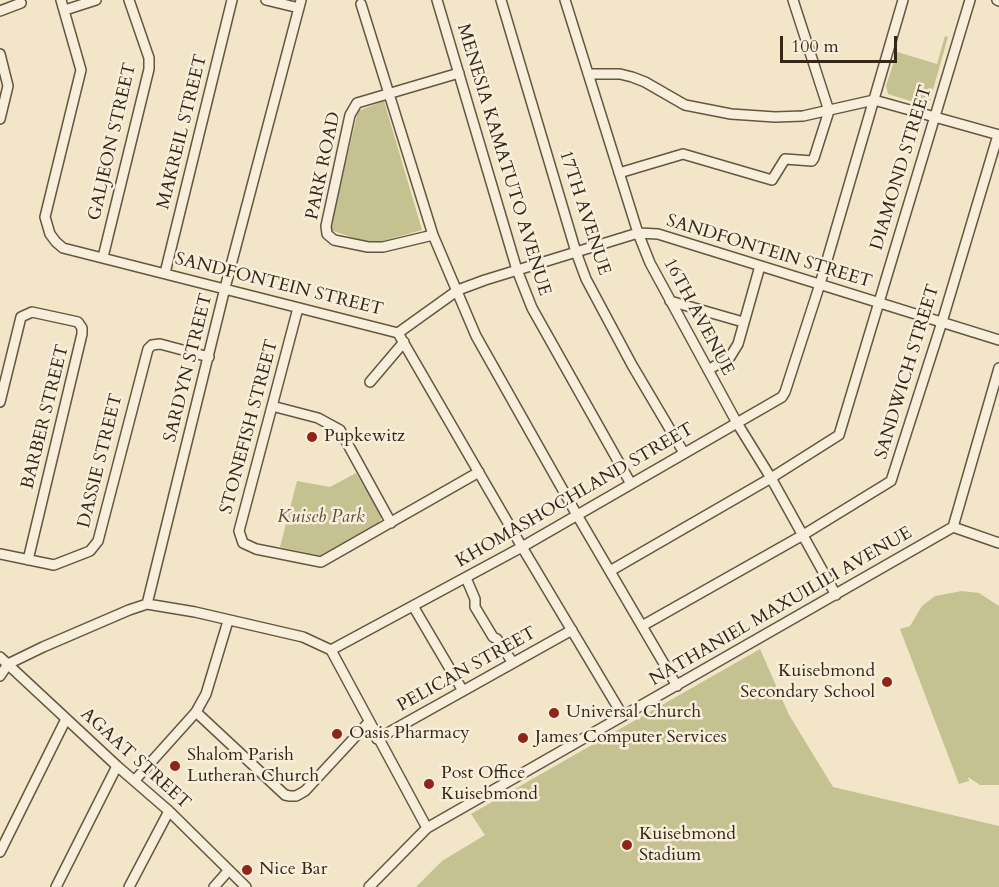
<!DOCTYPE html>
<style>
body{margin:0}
#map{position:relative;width:999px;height:887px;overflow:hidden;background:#f3e5c7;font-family:Cardo,serif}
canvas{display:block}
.scale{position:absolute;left:780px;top:36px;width:117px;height:27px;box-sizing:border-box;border:3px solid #352615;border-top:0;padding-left:8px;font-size:18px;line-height:21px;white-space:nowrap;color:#352615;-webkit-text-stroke:4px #f7eedb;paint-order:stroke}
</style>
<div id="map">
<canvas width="999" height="887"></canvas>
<div class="scale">100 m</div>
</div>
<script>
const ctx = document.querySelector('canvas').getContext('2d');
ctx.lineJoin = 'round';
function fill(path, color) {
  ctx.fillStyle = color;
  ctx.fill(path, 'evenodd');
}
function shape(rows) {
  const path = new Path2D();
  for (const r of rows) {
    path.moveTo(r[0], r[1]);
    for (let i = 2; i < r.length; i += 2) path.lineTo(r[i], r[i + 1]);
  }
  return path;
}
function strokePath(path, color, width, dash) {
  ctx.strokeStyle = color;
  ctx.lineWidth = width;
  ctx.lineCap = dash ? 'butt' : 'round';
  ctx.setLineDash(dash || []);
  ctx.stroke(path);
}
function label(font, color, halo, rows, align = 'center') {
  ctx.font = font + ' Cardo,serif';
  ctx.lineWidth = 5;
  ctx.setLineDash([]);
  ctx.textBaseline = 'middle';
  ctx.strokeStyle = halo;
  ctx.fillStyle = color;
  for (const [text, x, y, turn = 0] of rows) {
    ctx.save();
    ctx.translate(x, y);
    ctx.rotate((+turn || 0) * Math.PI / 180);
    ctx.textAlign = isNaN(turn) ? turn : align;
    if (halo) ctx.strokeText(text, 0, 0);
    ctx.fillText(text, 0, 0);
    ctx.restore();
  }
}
fill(shape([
 [945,36,948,37,930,100,923,105,888,94,886,86,897,52,937,64],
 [384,101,422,230,372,244,330,230,358,111],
 [356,473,382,516,378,525,322,556,280,547,297,481,330,487],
 [962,591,979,593,999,606,999,785,980,785,968,777,969,781,959,784,900,629,910,626,922,606,935,596],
 [760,649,789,715,833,787,999,826,999,887,416,887,442,861,485,835,471,814]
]), '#c3c290');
const minor = shape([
 [61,0,81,70,45,217,50,234,56,242,63,248,398,333],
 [266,0,299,8],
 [437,0,517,270,532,308,631,484],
 [501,0,576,252,586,279,632,365,684,453],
 [565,0,638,233,650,263,737,423,771,478,836,595],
 [997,0,999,1],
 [361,4,433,235,476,336,577,515,677,686],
 [65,10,96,0],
 [0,11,21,3],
 [0,54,8,86,0,119],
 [588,74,620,74,632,77,645,82,685,105,731,114,775,117,803,116,874,100,999,135],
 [619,173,683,154,772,180,785,159,812,161,814,158,829,111,793,0],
 [433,235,383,247,368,247,334,240,327,234,326,226,350,115,357,103,459,73],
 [103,257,149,69,149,58,129,0],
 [165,273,232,0],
 [670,301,743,322],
 [298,308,239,531,243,543,256,549,321,562,479,472],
 [398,333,458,290,485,280,638,233,658,234,999,340],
 [398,333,522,547,623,716],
 [708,370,730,357,738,344,760,266],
 [370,382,404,342],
 [0,402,21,317,32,312,78,322,82,328,82,334,28,560],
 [272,406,318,418,340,430,391,523],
 [953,527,999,543],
 [0,554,54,565,90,551,98,541,148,349,152,345,160,344,209,357],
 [610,571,771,478,839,435,970,0],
 [466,578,475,599,475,607,493,637,497,639,513,663],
 [147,604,225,288,301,0],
 [413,606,463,691],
 [642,626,803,535,891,481,942,322,998,135],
 [331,650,427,828],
 [0,657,117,766,169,811,246,887],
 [0,676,8,664,43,647,129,610,147,604,195,612,303,637,331,650,522,547,782,397,785,392,820,284,903,0],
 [196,712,285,795,290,796,296,796,305,791,368,723],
 [377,739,572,630],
 [135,780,196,712,206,694,228,621],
 [0,852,66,719],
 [56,887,117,766],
 [129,887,169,811],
 [214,887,229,870],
 [369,887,427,828,953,527,999,368]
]);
strokePath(minor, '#645642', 12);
strokePath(minor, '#f7eedb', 9);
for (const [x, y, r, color] of [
 [312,437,6,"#8f2418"],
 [887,682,6,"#8f2418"],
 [554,713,6,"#8f2418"],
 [337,734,6,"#8f2418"],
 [523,738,6,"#8f2418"],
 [175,766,6,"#8f2418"],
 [429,784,6,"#8f2418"],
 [627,845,6,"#8f2418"],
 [247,870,6,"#8f2418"]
]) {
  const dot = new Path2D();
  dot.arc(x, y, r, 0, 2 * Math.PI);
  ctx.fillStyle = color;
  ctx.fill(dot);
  strokePath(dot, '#f7eedb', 2);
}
label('18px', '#352615', '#f7eedb', [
 ["MAKREIL STREET",183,132,-76],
 ["GALJEON STREET",113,142,-77],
 ["MENESIA KAMATUTO AVENUE",503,160,73],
 ["PARK ROAD",324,166,-78],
 ["DIAMOND STREET",902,168,-73],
 ["17TH AVENUE",584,213,72],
 ["SANDFONTEIN STREET",769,252,17],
 ["SANDFONTEIN STREET",279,285,14],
 ["16TH AVENUE",698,317,62],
 ["SARDYN STREET",189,368,-76],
 ["SANDWICH STREET",908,372,-73],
 ["BARBER STREET",46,417,-76],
 ["STONEFISH STREET",250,427,-75],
 ["DASSIE STREET",101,461,-76],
 ["KHOMASHOCHLAND STREET",575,496,-30],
 ["NATHANIEL MAXUILILI AVENUE",781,607,-30],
 ["PELICAN STREET",467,670,-29],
 ["AGAAT STREET",135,759,42]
]);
label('18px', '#352615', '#f7eedb', [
 ["Pupkewitz",324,437],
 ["Kuisebmond",875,672,"right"],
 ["Secondary School",875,693,"right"],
 ["Universal Church",566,713],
 ["Oasis Pharmacy",349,734],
 ["James Computer Services",535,738],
 ["Shalom Parish",187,756],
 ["Lutheran Church",187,777],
 ["Post Office",441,774],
 ["Kuisebmond",441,795],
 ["Kuisebmond",639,835],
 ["Stadium",639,856],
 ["Nice Bar",259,870]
], 'left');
label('italic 18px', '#584d34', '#f7eedb', [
 ["Kuiseb Park",321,518]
]);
</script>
